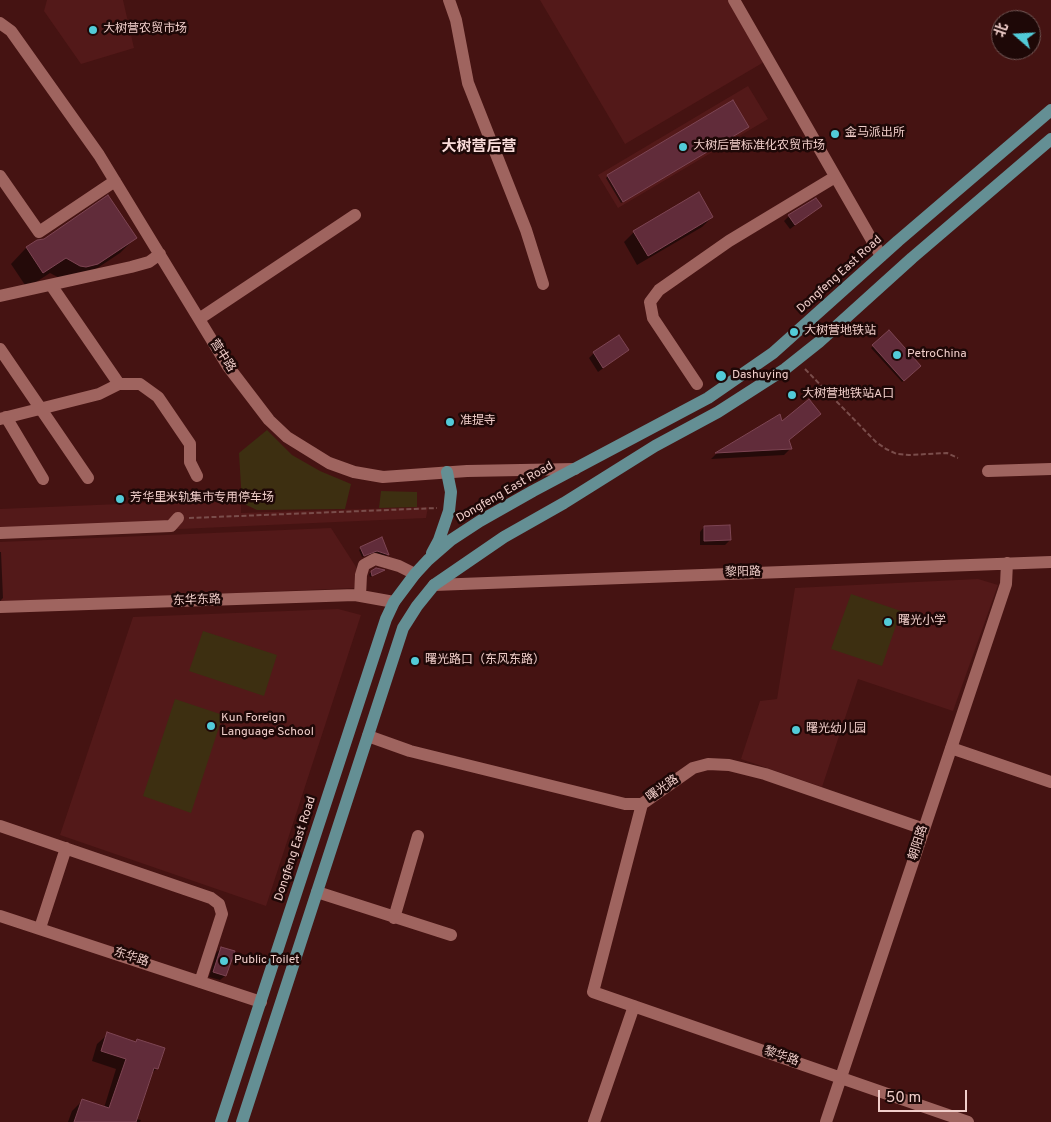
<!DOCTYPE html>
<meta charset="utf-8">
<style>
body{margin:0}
#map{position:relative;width:1051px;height:1122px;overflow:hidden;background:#451312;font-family:Overpass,"Noto Sans SC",sans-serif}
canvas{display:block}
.north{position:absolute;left:991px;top:10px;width:50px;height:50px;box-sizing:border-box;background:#1e0807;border:1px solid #725755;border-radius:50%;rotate:289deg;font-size:14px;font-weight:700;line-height:20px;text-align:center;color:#f0ceca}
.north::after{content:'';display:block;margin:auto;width:18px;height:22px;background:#52cbd8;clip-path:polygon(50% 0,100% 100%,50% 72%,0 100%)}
.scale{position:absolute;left:878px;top:1090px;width:89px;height:22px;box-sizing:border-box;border:2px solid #f0ceca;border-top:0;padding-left:6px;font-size:15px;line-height:18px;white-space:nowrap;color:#f0ceca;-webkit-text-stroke:4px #1e0807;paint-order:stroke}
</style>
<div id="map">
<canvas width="1051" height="1122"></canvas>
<div class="north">北</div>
<div class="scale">50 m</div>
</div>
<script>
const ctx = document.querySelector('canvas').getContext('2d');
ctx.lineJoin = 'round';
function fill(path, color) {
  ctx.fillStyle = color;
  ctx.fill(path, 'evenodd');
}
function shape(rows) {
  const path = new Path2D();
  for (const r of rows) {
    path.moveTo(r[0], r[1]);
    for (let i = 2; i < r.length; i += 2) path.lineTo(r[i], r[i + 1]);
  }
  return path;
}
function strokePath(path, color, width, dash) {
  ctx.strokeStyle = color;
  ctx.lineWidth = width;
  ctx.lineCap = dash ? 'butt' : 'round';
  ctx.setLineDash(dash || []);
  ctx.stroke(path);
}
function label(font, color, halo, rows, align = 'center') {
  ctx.font = font + ' Overpass,"Noto Sans SC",sans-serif';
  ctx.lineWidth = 5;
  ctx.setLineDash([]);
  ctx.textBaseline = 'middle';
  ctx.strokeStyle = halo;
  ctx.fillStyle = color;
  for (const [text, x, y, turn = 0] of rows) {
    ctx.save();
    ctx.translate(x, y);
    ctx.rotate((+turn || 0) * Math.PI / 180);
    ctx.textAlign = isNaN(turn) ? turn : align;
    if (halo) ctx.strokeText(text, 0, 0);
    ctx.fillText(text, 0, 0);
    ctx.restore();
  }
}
fill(shape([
 [47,0,123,0,134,48,81,64,44,11],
 [540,0,728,0,764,62,625,144],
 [748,86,768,119,618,208,598,175],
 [241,499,241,513,428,507,426,518,0,537,0,509],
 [331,528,358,570,354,588,0,603,0,542],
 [978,579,998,585,953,711,858,679,822,787,741,759,760,701,777,699,795,588],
 [338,609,361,615,266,906,60,835,133,617]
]), '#531919');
fill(shape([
 [267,430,292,455,320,471,351,484,345,509,257,510,242,503,239,453],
 [381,491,417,492,417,507,379,508],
 [851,594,901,611,882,666,831,649],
 [203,631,277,655,264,696,189,671],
 [175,699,223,715,191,813,143,796]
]), '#3d2f11');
fill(shape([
 [745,129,621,203,606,178,608,176],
 [821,206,790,229,784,221,789,216],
 [712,217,702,227,637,265,624,242,634,232],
 [135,238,120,253,81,279,65,281,50,273,27,288,11,264,26,248,37,241],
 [889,332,919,366,902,382,871,348],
 [628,350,598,372,589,358,594,353],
 [779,416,791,448,784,455,711,459,716,454],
 [704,527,730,540,725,545,700,545,700,532],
 [382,539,388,554,386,556,374,553,362,557,359,550,361,548],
 [0,552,1,552,3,598,0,601],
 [376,569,383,571,370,577,369,574],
 [221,948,225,976,220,980,209,977,216,953],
 [108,1034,135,1043,137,1040,157,1068,151,1074,136,1119,141,1120,140,1122,68,1122,72,1111,82,1101,104,1108,116,1069,92,1061,97,1044]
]), '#0007');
const building = shape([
 [733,100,749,127,623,202,607,175,733,100],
 [699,192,713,217,648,256,633,231,699,192],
 [108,195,137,238,98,264,86,267,80,266,66,258,43,273,26,247,37,240,44,239,108,195],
 [816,198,822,206,795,225,788,215,816,198],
 [889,330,921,366,904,381,872,345,889,330],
 [619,335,629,350,603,368,593,352,619,335],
 [809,399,821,414,789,440,792,449,715,453,780,414,782,421,809,399],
 [730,525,731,540,704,541,704,526,730,525],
 [382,537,389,555,377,551,364,556,360,547,382,537],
 [376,568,385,570,372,576,371,571,376,568],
 [221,947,235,951,226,976,213,972,221,947],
 [107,1032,136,1042,137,1039,165,1048,158,1069,154,1068,136,1122,74,1122,82,1099,109,1108,126,1059,101,1051,107,1032]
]);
fill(building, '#612c3a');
strokePath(building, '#7d4553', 1);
strokePath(shape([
 [805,369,876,442,886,449,897,454,909,455,947,453,958,458],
 [189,518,437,508]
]), '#7a4d4b', 2, [5, 2.5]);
strokePath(shape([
 [449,0,456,20,468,83,526,230,543,284],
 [734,0,881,256],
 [0,23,11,31,99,155,227,365,269,420,287,437,329,463,354,472,383,477,467,471,575,469],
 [0,176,39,232,115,181],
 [0,296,131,267,149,262,160,254],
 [199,319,355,215],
 [0,349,88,478],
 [119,384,140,384,158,397,190,444,190,462,197,476],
 [697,384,653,318,650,302,659,290,729,241,835,177],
 [6,417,43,479],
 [0,419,99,394,119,384,51,285],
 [988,471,1051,469],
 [0,533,171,526,178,518],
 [434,585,1051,562],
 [360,596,361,575,364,565,375,559,399,566,415,574],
 [0,607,355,595,394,602],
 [368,736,410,751,625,804,642,804,693,768,708,764,729,765,765,774,924,829],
 [951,748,1051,782],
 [642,804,593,992,968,1122],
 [0,826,211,898,219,904,222,914,200,982],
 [317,892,451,935],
 [0,916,261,1002],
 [394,918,418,836],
 [40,928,66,848],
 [594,1122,634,1006],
 [826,1122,1006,584,1007,563]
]), '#9f645f', 12);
strokePath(shape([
 [432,553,439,540,449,511,451,492,447,472],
 [221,1122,386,619,394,602,415,574,428,560,451,540,480,521,533,491,708,398,773,353,898,241,1051,110],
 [242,1122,403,628,417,606,434,585,504,537,564,503,655,446,718,412,785,369,819,342,912,258,1051,139]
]), '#648f94', 12);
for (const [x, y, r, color] of [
 [93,30,5,"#52cbd8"],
 [835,134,5,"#52cbd8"],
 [683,147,5,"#52cbd8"],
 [794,332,5,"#52cbd8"],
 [897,355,5,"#52cbd8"],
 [721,376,6,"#52cbd8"],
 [792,395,5,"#52cbd8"],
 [450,422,5,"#52cbd8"],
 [120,499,5,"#52cbd8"],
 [888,622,5,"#52cbd8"],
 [415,661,5,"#52cbd8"],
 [211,726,5,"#52cbd8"],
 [796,730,5,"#52cbd8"],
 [224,961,5,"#52cbd8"]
]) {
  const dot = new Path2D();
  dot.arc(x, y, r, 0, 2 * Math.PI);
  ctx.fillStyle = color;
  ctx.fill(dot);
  strokePath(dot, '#1e0807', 2);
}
label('12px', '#f0ceca', '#1e0807', [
 ["大树营农贸市场",103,30],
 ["金马派出所",845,134],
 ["大树后营标准化农贸市场",693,147],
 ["大树营地铁站",804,332],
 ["PetroChina",907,355],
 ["Dashuying",732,376],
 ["大树营地铁站A口",802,395],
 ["准提寺",460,422],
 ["芳华里米轨集市专用停车场",130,499],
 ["曙光小学",898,622],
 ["曙光路口（东风东路）",425,661],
 ["Kun Foreign",221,719],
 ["Language School",221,733],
 ["曙光幼儿园",806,730],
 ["Public Toilet",234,961]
], 'left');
label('12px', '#f0ceca', '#1e0807', [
 ["Dongfeng East Road",840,275,-42],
 ["营中路",222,356,57],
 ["Dongfeng East Road",505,493,-30],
 ["黎阳路",743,573,-1],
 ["东华东路",197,601,-2],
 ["曙光路",663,789,-35],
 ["朝阳路",919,843,-72],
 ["Dongfeng East Road",296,849,-72],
 ["东华路",131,958,18],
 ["黎华路",781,1057,19]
]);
label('bold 15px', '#f8dcda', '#1e0807', [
 ["大树营后营",479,148]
]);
</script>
